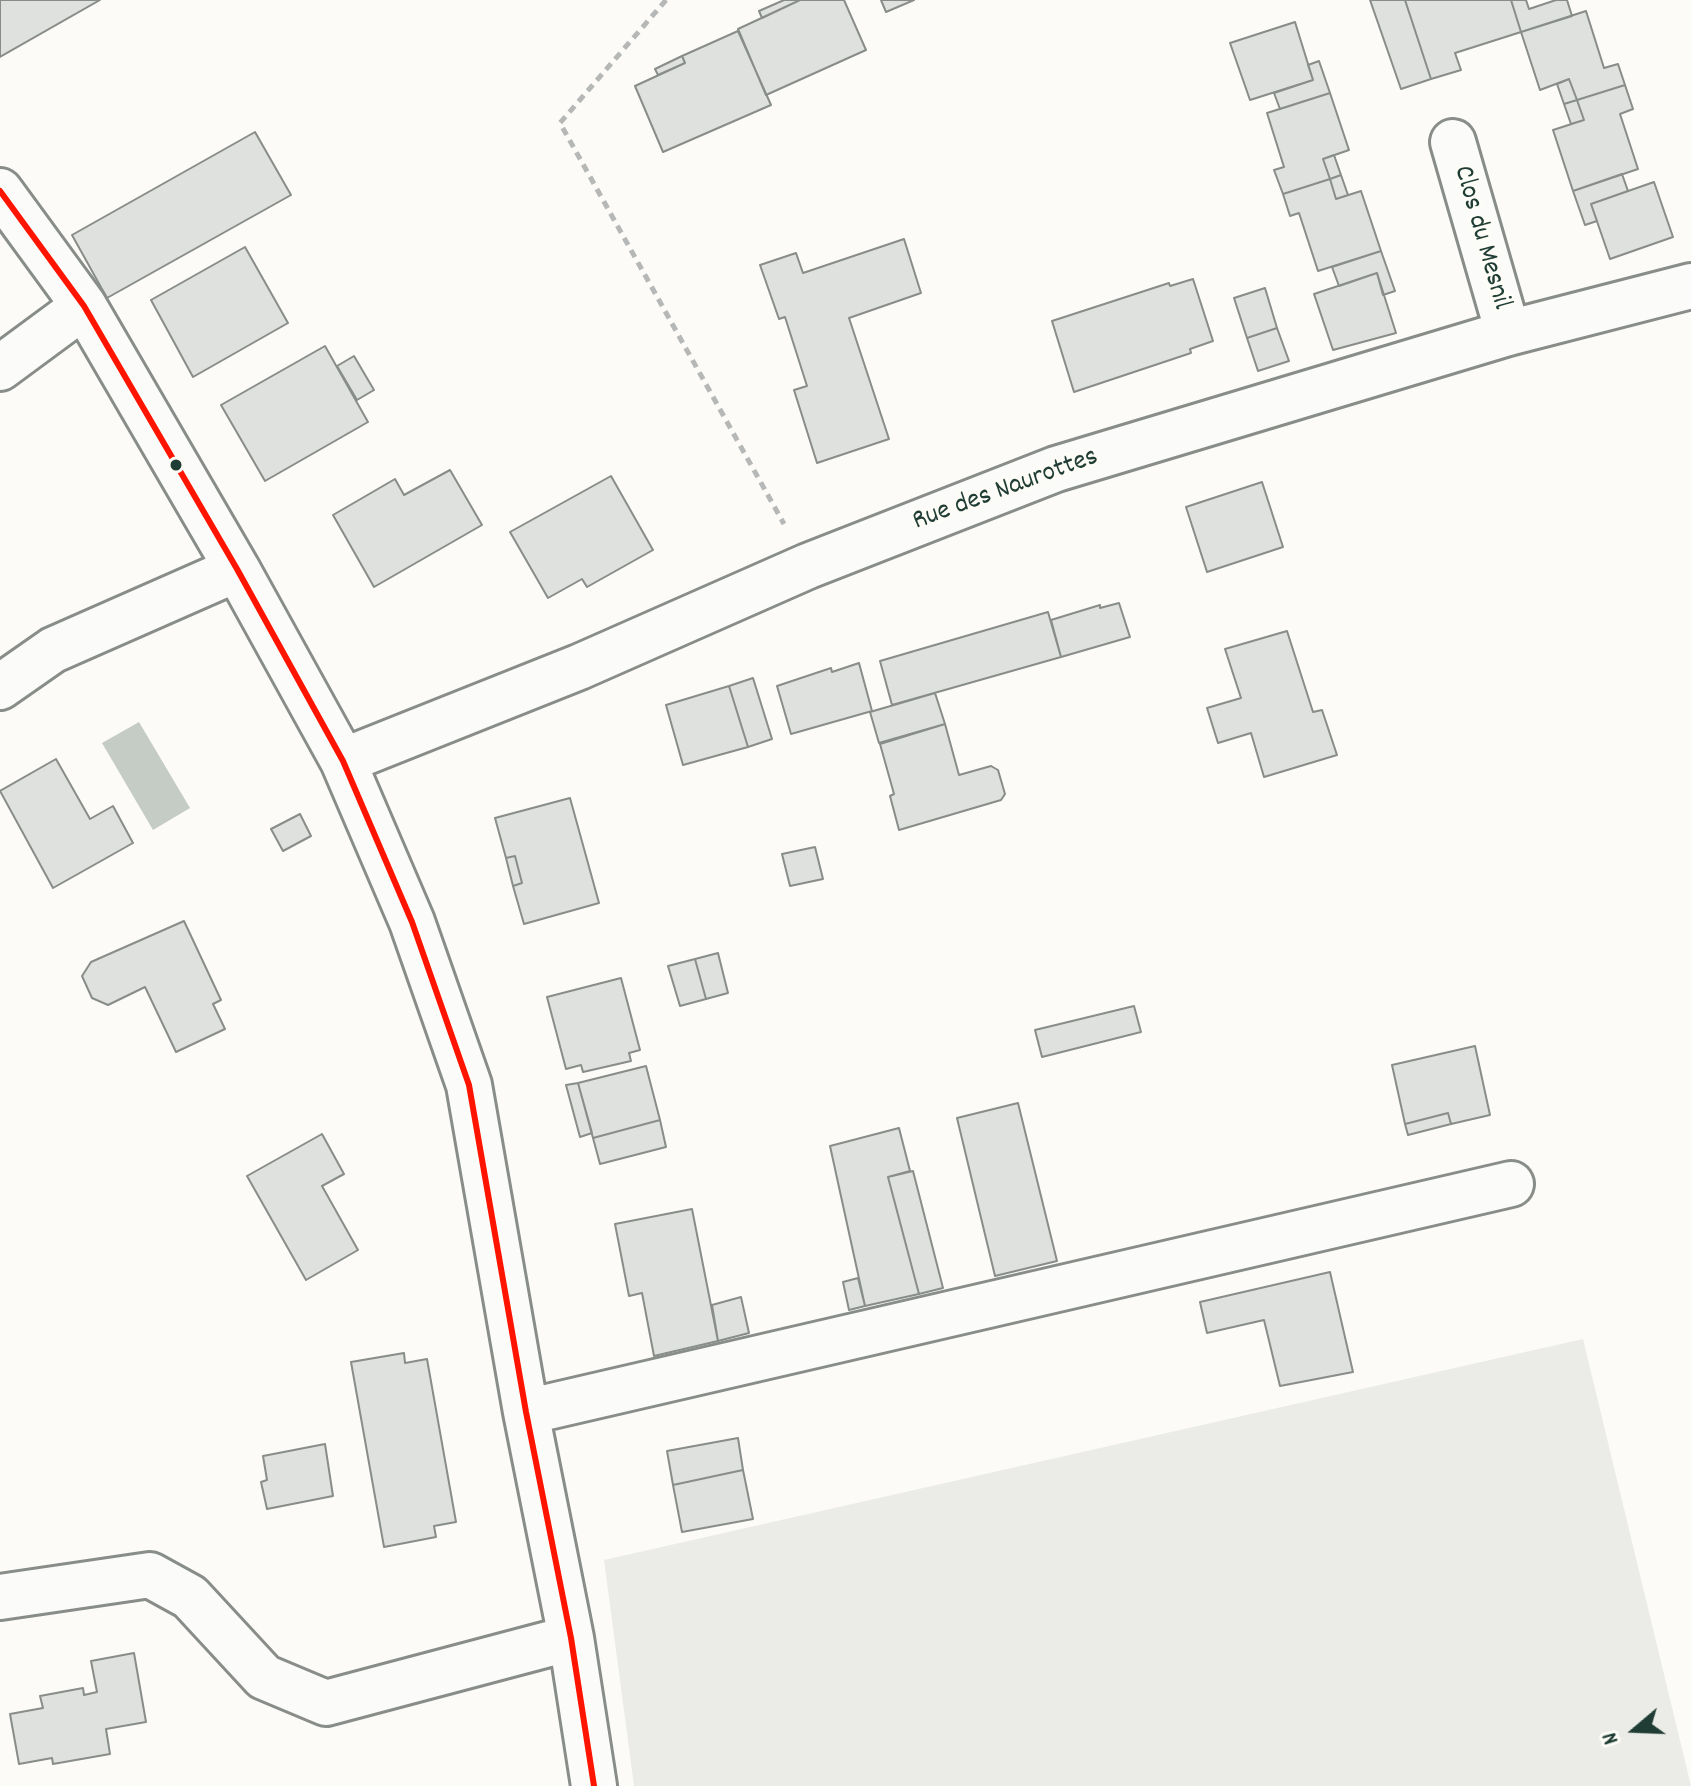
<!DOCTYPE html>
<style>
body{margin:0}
#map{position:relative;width:1691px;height:1786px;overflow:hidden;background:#fcfbf8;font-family:Dekko,sans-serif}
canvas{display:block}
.north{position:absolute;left:1595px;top:1690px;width:80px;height:80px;-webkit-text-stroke:6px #fdfcf7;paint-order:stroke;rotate:251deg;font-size:22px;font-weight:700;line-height:32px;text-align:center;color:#1f3d34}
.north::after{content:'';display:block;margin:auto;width:28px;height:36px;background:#1f3d34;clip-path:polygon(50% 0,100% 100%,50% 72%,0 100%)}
</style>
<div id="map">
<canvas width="1691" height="1786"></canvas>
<div class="north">N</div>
</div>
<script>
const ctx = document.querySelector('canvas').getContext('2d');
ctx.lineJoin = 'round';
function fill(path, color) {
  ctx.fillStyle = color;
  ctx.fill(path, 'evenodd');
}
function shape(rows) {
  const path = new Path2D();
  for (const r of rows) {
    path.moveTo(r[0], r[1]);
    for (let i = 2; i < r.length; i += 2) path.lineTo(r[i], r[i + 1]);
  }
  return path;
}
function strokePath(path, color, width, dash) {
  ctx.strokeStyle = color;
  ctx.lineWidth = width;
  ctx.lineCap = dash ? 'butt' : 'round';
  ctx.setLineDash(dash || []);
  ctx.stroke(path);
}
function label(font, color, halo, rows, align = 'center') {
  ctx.font = font + ' Dekko,sans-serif';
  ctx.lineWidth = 6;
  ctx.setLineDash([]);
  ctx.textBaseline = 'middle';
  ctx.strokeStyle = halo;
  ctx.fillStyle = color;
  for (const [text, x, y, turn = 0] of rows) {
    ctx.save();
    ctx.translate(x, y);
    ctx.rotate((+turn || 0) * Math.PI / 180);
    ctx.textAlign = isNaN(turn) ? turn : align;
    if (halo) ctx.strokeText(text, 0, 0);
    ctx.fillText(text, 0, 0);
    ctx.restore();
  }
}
fill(shape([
 [1583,1339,1691,1786,634,1786,604,1560]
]), '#ebece8');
fill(shape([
 [139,722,190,808,153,830,102,743]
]), '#c5ccc6');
const building = shape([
 [0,0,100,0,0,57,0,0],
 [784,0,800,0,762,18,759,11,784,0],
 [800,0,844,0,866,50,766,95,738,29,800,0],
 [881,0,914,0,886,12,881,0],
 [1370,0,1405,0,1431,79,1401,89,1370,0],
 [1405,0,1511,0,1521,32,1455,53,1461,70,1431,79,1405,0],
 [1511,0,1526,0,1529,9,1556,0,1567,0,1572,16,1521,32,1511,0],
 [1586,11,1604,68,1618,64,1625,85,1577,100,1569,79,1540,90,1521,32,1586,11],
 [1295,22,1313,80,1250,100,1230,43,1295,22],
 [738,31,771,105,663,152,635,86,685,63,682,56,738,31],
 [682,56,685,63,658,75,655,69,682,56],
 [1319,61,1330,93,1280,109,1274,93,1313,80,1308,65,1319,61],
 [1569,79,1577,100,1564,104,1557,84,1569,79],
 [1625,85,1633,109,1620,114,1638,169,1573,191,1553,130,1584,120,1577,100,1625,85],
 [1330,93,1349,150,1323,159,1330,179,1283,194,1274,170,1284,167,1267,113,1330,93],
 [1577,100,1584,120,1571,124,1564,104,1577,100],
 [255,132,291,195,107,298,72,235,255,132],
 [1334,155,1341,175,1330,179,1323,159,1334,155],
 [1622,174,1628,191,1591,204,1597,221,1585,225,1573,191,1622,174],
 [1341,175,1348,195,1336,199,1330,179,1341,175],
 [1330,179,1336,199,1361,191,1381,251,1318,271,1299,213,1290,216,1283,194,1330,179],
 [1654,182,1673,237,1610,259,1591,204,1654,182],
 [904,239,921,293,849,318,889,439,817,463,794,390,807,386,785,317,779,319,760,265,796,253,803,273,904,239],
 [245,247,288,323,193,377,151,300,245,247],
 [1381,251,1395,291,1383,295,1377,273,1339,286,1332,267,1381,251],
 [1377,273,1396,333,1333,350,1314,294,1377,273],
 [1193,279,1213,341,1190,349,1191,353,1074,392,1052,321,1169,283,1170,286,1193,279],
 [1265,288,1277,328,1247,338,1234,298,1265,288],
 [1277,328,1289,361,1258,371,1247,338,1277,328],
 [325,346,368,422,265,481,221,405,325,346],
 [354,356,374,390,357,400,337,366,354,356],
 [450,470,482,525,374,587,333,515,395,479,404,495,450,470],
 [611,476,653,550,587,587,582,579,548,598,510,532,611,476],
 [1262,482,1283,547,1207,572,1186,507,1262,482],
 [1119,603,1130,637,1061,657,1051,620,1100,605,1100,608,1119,603],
 [1048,612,1061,657,892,705,880,661,1048,612],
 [1287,631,1313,712,1322,710,1337,755,1264,777,1251,733,1218,743,1207,708,1241,698,1225,649,1287,631],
 [859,663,872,711,791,734,777,686,831,668,832,672,859,663],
 [753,678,772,739,748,747,729,686,753,678],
 [729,686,748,747,683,765,666,705,729,686],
 [935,693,945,724,879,743,870,712,935,693],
 [945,724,959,775,991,766,998,770,1005,794,1001,800,899,830,890,796,894,794,880,744,945,724],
 [56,759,90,819,113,806,133,843,53,888,0,791,56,759],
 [570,798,599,903,524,924,513,886,522,883,515,856,506,858,495,818,570,798],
 [300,814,311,836,283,851,271,829,300,814],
 [815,847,823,879,790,886,782,854,815,847],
 [515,856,522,883,513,886,506,858,515,856],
 [184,921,221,1000,213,1004,225,1029,176,1052,145,987,108,1005,92,998,82,976,91,962,184,921],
 [718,953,728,993,706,999,695,959,718,953],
 [695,959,706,999,680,1006,668,966,695,959],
 [621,978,640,1050,629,1053,631,1061,583,1072,581,1065,566,1069,547,997,621,978],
 [1134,1006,1141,1032,1042,1057,1035,1030,1134,1006],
 [1475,1046,1490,1115,1451,1124,1448,1113,1405,1124,1392,1065,1475,1046],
 [646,1066,660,1120,593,1138,578,1083,646,1066],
 [578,1083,592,1133,580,1137,566,1085,578,1083],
 [1018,1103,1057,1261,995,1276,957,1118,1018,1103],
 [1448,1113,1451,1124,1408,1135,1405,1124,1448,1113],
 [660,1120,666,1147,600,1164,593,1138,660,1120],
 [899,1128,910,1171,888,1177,919,1294,865,1306,830,1146,899,1128],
 [322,1134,344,1174,322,1186,358,1250,306,1280,247,1176,322,1134],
 [913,1171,943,1288,919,1294,888,1177,913,1171],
 [692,1209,718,1341,654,1356,642,1293,629,1296,615,1224,692,1209],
 [1330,1272,1353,1372,1280,1386,1264,1320,1207,1333,1200,1302,1330,1272],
 [858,1278,865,1306,849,1310,843,1282,858,1278],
 [741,1297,749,1333,718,1341,712,1305,741,1297],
 [404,1353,405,1363,427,1359,456,1522,434,1526,436,1537,384,1547,351,1362,404,1353],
 [738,1438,743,1470,673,1485,667,1451,738,1438],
 [325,1444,333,1496,267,1509,261,1482,267,1480,263,1456,325,1444],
 [743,1470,753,1519,682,1532,673,1485,743,1470],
 [134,1653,146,1722,106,1729,110,1754,53,1764,52,1758,19,1764,10,1714,43,1708,40,1696,83,1688,84,1695,97,1692,91,1661,134,1653]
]);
fill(building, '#dfe1de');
strokePath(building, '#888d8a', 2);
const minor = shape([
 [1453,142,1508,333],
 [0,191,84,306,237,569,343,761,412,922,469,1085,526,1412,571,1638,594,1786],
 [0,368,84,306],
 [0,687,53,650,237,569],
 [343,761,579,667,808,566,1056,469,1508,333,1691,286],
 [526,1412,1511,1184],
 [0,1597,150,1575,190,1597,264,1677,326,1703,571,1638]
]);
strokePath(minor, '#888d8a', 50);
strokePath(shape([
 [666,0,560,123,784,524]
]), '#b5b8b6', 5, [8, 6]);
strokePath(minor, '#fbfbf9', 44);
strokePath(shape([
 [0,191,84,306,237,569,343,761,412,922,469,1085,526,1412,571,1638,594,1786]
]), '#ff1400', 6);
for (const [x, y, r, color] of [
 [176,465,7,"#1f3d34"]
]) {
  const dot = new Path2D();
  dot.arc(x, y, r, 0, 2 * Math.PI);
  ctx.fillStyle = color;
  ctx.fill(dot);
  strokePath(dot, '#fdfcf7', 3);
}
label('28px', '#1f3d34', '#fdfcf7', [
 ["Clos du Mesnil",1480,238,74],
 ["Rue des Naurottes",1006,491,-20]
]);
</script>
